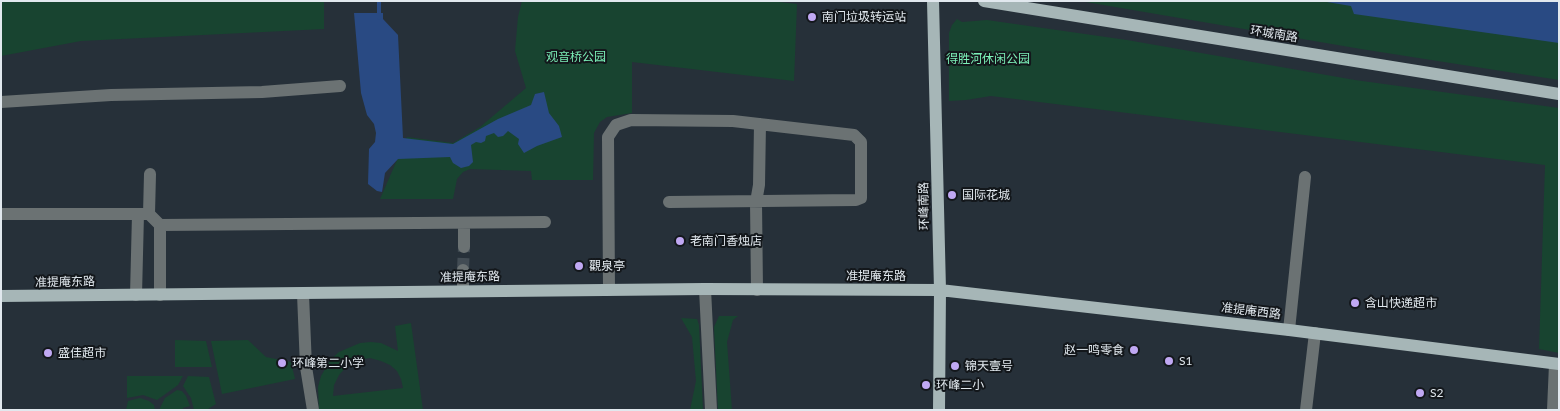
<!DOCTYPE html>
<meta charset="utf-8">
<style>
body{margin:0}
#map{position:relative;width:1560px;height:411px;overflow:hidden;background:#263039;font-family:Lato,sans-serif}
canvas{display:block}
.frame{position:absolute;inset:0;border:2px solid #e1e8ee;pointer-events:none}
</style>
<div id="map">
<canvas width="1560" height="411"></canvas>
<div class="frame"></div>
</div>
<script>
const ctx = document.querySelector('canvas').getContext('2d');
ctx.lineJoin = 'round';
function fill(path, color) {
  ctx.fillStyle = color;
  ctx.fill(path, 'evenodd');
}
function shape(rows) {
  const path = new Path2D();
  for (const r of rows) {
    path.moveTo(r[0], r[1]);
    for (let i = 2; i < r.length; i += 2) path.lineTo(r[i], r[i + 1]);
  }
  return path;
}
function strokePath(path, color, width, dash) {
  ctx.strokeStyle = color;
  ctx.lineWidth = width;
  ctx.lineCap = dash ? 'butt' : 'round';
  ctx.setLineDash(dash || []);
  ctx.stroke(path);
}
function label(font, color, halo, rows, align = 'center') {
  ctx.font = font + ' Lato,"Noto Sans SC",sans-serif';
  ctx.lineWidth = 4;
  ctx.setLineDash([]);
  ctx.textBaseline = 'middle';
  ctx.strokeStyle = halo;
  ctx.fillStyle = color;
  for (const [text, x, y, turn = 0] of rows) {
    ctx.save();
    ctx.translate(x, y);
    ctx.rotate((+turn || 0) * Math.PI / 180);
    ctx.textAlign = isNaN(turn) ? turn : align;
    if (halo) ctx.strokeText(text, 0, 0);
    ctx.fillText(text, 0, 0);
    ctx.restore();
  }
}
fill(shape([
 [1,1,324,1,324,29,81,41,1,56],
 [522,1,771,1,797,4,794,81,632,62,632,113,607,117,600,122,594,133,593,180,532,180,531,171,470,169,463,172,457,179,453,199,380,199,407,137,453,143,480,127,526,88,515,51,518,17],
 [1080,1,1559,1,1559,80,1361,49],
 [957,19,962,22,987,20,1127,40,1355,80,1559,108,1559,353,1539,349,1545,165,991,96,966,100,949,101,949,33,952,25],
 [719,316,738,316,733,320,727,342,732,410,718,410,714,327],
 [681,318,697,319,699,325,703,410,690,410,696,381,692,337],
 [411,323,423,410,319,410,318,387,321,376,331,359,339,352,360,343,371,342,381,343,398,351,395,326],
 [370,358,381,361,390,365,397,371,401,379,403,388,333,396,334,385,339,375,348,365,358,360],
 [175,340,206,341,212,367,175,367],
 [248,340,266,357,291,362,295,379,222,394,211,341],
 [127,376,183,376,178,385,157,400,143,395,127,398],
 [188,376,209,377,216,404,208,409,194,410,191,398,183,386],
 [177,390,182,391,186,396,190,406,183,408,183,410,159,410,165,398],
 [140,398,149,401,154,405,155,410,126,410,128,401]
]), '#184430');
fill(shape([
 [1321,1,1559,1,1559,43,1354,14,1351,6],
 [354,13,383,13,383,19,398,35,403,138,453,144,498,119,531,105,535,94,544,92,549,113,559,126,562,137,537,146,524,153,518,144,519,139,508,131,503,136,498,137,494,133,486,136,485,141,481,143,476,142,471,145,473,162,469,166,461,168,453,163,450,157,398,159,385,173,382,192,377,191,368,184,369,149,375,142,376,133,374,124,367,115,361,93]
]), '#294a83');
strokePath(shape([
 [379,18,379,1]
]), '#294a83', 4);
strokePath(shape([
 [463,270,464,247]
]), '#424c54', 12, [12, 6]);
strokePath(shape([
 [1,102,111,95,262,92,340,86],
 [1,214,149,214,160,225,545,222],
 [149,214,150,174],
 [464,247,464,223],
 [463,270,463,291],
 [705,289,711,410],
 [609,290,608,137,616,125,631,120,733,121,854,135,861,142,861,198,856,200,669,202],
 [757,290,756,202,759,185,760,124],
 [303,294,306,367,313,410],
 [136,295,138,214],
 [160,295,160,225],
 [1289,330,1305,177],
 [1306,410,1315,333],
 [1553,410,1555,364]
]), '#6b7273', 12);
strokePath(shape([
 [933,1,940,290,939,410],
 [984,1,1559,94],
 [1,296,705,289,940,290,1289,330,1559,364]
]), '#a6b6b7', 12);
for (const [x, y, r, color] of [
 [812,17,5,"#c0a8f3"],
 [952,195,5,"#c0a8f3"],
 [680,241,5,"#c0a8f3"],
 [579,266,5,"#c0a8f3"],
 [1355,303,5,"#c0a8f3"],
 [1134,350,5,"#c0a8f3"],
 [48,353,5,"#c0a8f3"],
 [1169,361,5,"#c0a8f3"],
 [282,363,5,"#c0a8f3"],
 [955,366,5,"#c0a8f3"],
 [926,385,5,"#c0a8f3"],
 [1420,393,5,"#c0a8f3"]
]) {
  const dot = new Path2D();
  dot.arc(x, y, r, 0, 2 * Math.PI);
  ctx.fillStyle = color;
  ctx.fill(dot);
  strokePath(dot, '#13171b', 2);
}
label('12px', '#e1e8ee', '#13171b', [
 ["南门垃圾转运站",822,17],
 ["国际花城",962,195],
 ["老南门香烛店",690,241],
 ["觀泉亭",589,266],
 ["含山快递超市",1365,303],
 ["赵一鸣零食",1124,350,"right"],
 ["盛佳超市",58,353],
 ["S1",1179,361],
 ["环峰第二小学",292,363],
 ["锦天壹号",965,366],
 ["环峰二小",936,385],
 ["S2",1430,393]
], 'left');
label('12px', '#e1e8ee', '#13171b', [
 ["环城南路",1274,34,9],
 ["环峰南路",924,206,-91],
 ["准提庵东路",876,276],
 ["准提庵东路",470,277,-1],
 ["准提庵东路",65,282,-1],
 ["准提庵西路",1251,311,7]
]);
label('12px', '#7cf0b8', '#13171b', [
 ["观音桥公园",576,57],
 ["得胜河休闲公园",988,59]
]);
</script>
